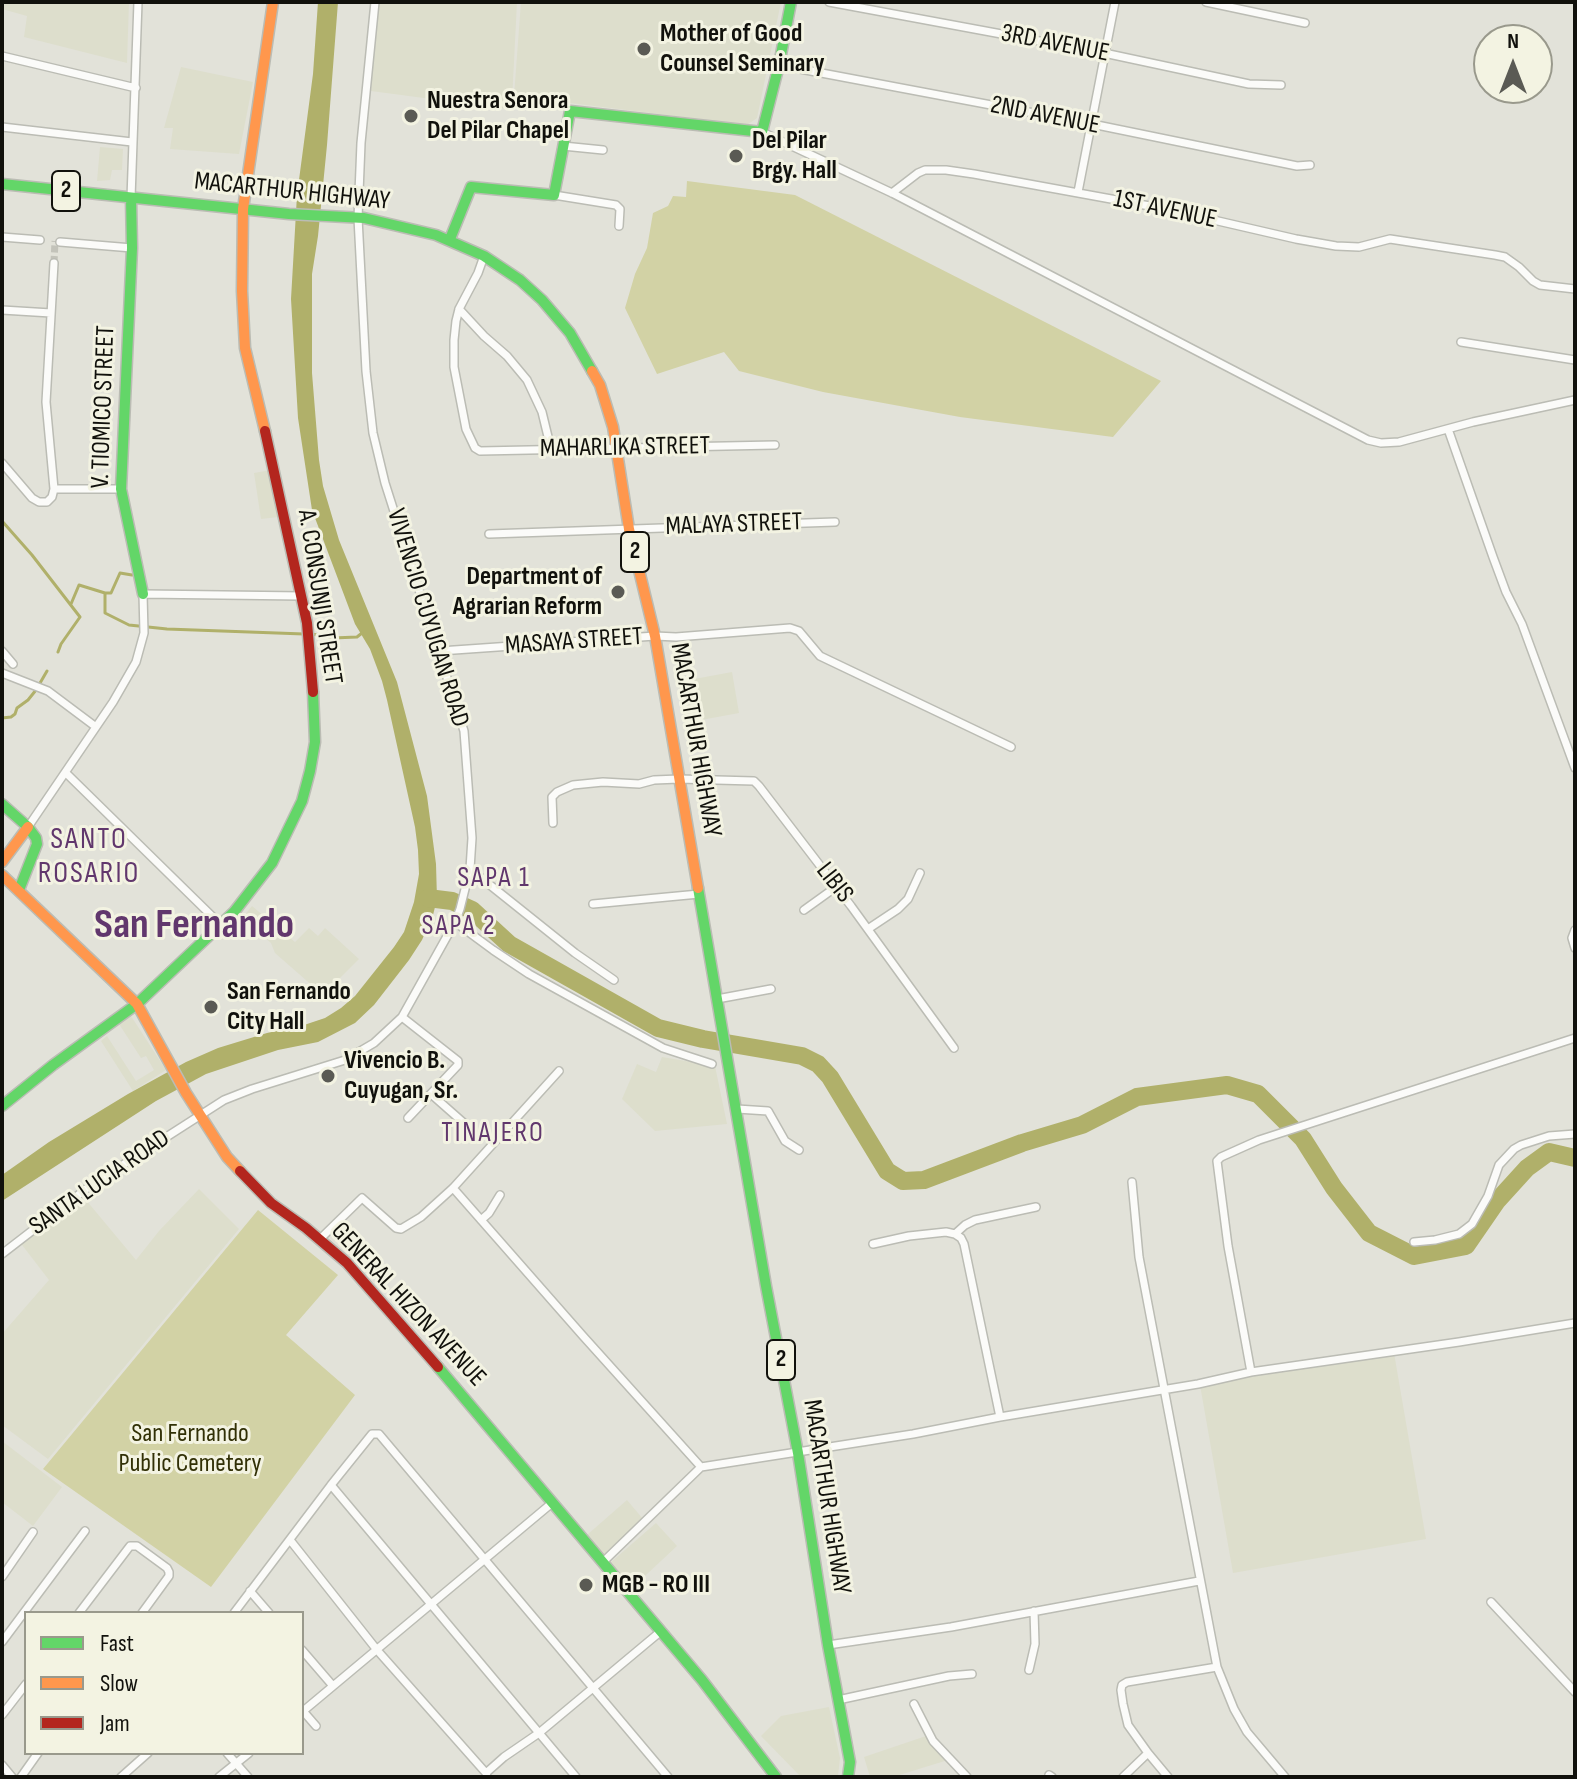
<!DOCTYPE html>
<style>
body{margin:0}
#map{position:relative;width:1577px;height:1779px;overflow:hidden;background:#e2e2d9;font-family:"Sofia Sans Condensed",sans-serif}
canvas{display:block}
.frame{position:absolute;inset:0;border:4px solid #11110c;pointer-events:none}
.legend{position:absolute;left:24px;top:1611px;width:280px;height:144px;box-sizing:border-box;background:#f3f3e2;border:2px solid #99998c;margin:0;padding:10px 14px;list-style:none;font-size:24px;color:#11110c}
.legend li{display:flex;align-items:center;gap:16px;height:40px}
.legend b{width:40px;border:2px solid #99998c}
.north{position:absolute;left:1473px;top:24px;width:80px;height:80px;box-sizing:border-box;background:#f3f3e2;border:2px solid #99998c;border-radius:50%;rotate:0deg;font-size:22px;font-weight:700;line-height:32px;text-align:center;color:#11110c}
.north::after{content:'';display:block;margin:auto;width:28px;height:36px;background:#5a5a54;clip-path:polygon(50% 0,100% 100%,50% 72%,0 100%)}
</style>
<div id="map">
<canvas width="1577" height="1779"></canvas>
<div class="frame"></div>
<ul class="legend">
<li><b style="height:10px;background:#63d668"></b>Fast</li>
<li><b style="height:10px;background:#ff974d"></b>Slow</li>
<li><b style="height:10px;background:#b3261e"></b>Jam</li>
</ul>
<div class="north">N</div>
</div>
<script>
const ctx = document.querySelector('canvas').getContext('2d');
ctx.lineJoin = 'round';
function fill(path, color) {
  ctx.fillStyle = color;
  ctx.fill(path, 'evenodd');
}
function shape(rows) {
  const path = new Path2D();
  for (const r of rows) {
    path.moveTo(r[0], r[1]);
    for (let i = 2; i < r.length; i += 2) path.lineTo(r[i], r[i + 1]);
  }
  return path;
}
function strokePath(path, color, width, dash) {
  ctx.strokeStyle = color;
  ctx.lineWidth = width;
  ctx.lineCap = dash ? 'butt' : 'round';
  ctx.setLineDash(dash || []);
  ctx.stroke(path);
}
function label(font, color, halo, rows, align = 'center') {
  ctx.font = font + ' "Sofia Sans Condensed",sans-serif';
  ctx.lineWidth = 6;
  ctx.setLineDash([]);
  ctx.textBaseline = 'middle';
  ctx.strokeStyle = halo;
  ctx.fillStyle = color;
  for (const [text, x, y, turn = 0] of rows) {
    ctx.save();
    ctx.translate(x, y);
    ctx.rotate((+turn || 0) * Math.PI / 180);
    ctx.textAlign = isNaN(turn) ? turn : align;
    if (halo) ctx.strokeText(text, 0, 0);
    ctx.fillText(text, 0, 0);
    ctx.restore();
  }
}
fill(shape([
 [2,2,129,2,127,63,24,37,27,16,2,9],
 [378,2,517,2,512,101,507,109,371,91],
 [521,2,781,2,757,118,747,125,514,96],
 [181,67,253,82,239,154,170,149,173,128,164,128],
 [100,147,123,149,122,170,112,170,110,180,97,181],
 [271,470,278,517,261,519,254,473],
 [732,672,739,713,685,723,678,682],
 [252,906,295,942,309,928,318,936,325,928,359,959,323,995,275,953,271,943,242,918],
 [131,1016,166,1070,133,1091,101,1041,107,1036,136,1081,154,1070,146,1056,141,1058,119,1024],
 [662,1057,715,1066,727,1124,655,1131,622,1099,637,1064,656,1072],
 [199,1189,239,1229,48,1459,2,1425,2,1334,49,1280,19,1241,81,1194,136,1260,159,1231],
 [1394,1353,1426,1539,1233,1573,1200,1385],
 [2,1441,62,1487,33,1526,2,1502],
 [627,1500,643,1519,603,1555,587,1535],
 [656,1523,677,1546,631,1589,610,1563],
 [829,1707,840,1758,838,1776,801,1777,761,1736,781,1716],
 [929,1735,948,1760,893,1777,870,1777,864,1757]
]), '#dddecc');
fill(shape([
 [687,181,795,195,1161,381,1113,437,960,417,823,392,739,371,724,352,657,374,625,308,635,274,647,248,653,213,668,206,673,196,686,197],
 [258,1210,338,1275,286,1335,355,1395,211,1587,43,1469]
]), '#d2d2a5');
fill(shape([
 [318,2,338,2,327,145,318,236,312,274,312,373,319,460,323,486,339,540,397,682,427,796,436,864,437,899,433,915,422,940,409,960,374,1005,355,1023,318,1042,278,1050,206,1074,156,1101,2,1201,2,1175,49,1142,128,1094,186,1062,218,1048,267,1033,304,1025,325,1018,341,1008,355,996,394,947,404,932,414,902,419,874,418,850,415,827,387,700,382,681,370,649,355,624,312,510,298,418,291,299,297,195,313,74]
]), '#b0b06a');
strokePath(shape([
 [2,521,32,555,80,617,61,644,58,652],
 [105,593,105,613,129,625,167,629,304,634],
 [105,593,111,593,120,573,132,575],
 [71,604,79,585,105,593],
 [312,634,333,638,357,637,362,633],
 [2,718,11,717,15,714,17,708,28,700,36,690,47,671]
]), '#b0b06a', 3);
strokePath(shape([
 [428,898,452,901,472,910,509,944,658,1028,703,1039,802,1056,818,1064,830,1077,887,1171,903,1181,924,1180,1022,1143,1082,1125,1137,1097,1227,1085,1258,1094,1303,1139,1334,1188,1369,1233,1414,1256,1466,1246,1497,1201,1527,1168,1549,1152,1575,1158]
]), '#b0b06a', 18);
strokePath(shape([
 [54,263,55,241]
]), '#c3c3ba', 7, [7, 3.5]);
const street = shape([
 [829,2,1104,53,1249,84,1281,85],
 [1206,2,1305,23],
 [2,56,136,88],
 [779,65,1092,124,1297,166,1310,165],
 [2,127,132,142],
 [762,132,892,193,1368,440,1381,443,1399,442,1473,422,1575,400],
 [563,146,603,150],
 [1078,192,1115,2],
 [892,193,918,173,925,170,946,170,974,174,1166,209,1296,239,1336,246,1359,247,1390,239,1495,255,1505,257,1519,267,1533,281,1540,285,1575,289],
 [554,195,616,205,620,209,619,226],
 [131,198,138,2],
 [2,237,40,240],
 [60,242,132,248],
 [484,256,478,273,459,309,456,321,454,340,454,367,466,429,475,448,480,451,775,445],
 [459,309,484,336,507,356,527,380,542,412,551,449],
 [2,310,51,313],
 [1461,342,1575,360],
 [1448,429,1493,557,1506,592,1522,624,1575,768],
 [2,463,32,498,39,502,47,502,52,497,54,489,46,402,54,263],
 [54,489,121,489],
 [489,534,835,522],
 [2,651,13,664],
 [440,651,655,636,676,637,790,628,799,631,820,656,1011,747],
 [2,673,48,691,96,727],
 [66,773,221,925],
 [553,823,552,797,557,792,573,785,603,782,639,784,654,780,679,779,754,781,759,786,851,906,954,1048],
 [28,827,113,702,136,662,144,633,143,594,302,596],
 [470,869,575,953,614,980],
 [593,904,699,894],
 [804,910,836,887],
 [455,922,493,950,529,974,663,1048,712,1064],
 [868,929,898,909,908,899,920,873],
 [1575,930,1572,938,1575,948],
 [717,999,771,989],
 [402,1017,458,1061,458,1065,408,1118],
 [431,1094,465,1124],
 [737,1109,768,1111,785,1141,799,1150],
 [1132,1182,1139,1257,1217,1667,1234,1709,1247,1732,1285,1777],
 [453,1188,583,1336,701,1467],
 [481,1220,489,1213,500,1195],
 [955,1234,965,1225,975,1220,1036,1207],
 [320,1239,362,1198,396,1228,401,1229,421,1217,453,1188,559,1071],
 [1414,1242,1435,1240,1459,1234,1472,1224,1488,1196,1499,1165,1514,1149,1521,1145,1549,1136,1575,1134],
 [873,1244,909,1236,946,1232,955,1234,961,1238,964,1244,1000,1417],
 [2,1254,90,1186,224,1100,252,1089,345,1060,374,1043,402,1017,455,922,460,909,470,869,472,838,464,731,385,483,373,433,366,371,358,218,361,143,375,2],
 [1251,1372,1228,1246,1217,1161,1221,1157,1259,1140,1327,1118,1575,1038],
 [331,1485,576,1777],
 [290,1540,377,1650,486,1773,487,1777],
 [603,1562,701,1467,913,1434,1000,1417,1198,1384,1251,1372,1459,1342,1575,1323],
 [2,1577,33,1532],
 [250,1591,269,1613],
 [1491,1602,1575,1692],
 [79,1613,130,1546,137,1546,167,1568,169,1572,169,1576,142,1613],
 [234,1613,331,1485,372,1434,379,1434,668,1777],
 [2,1642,85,1531],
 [828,1645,951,1627,1199,1581],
 [302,1650,333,1686],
 [1029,1670,1035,1644,1034,1611],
 [838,1700,949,1676,972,1674],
 [914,1704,933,1741,967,1777],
 [303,1711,316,1726],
 [302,1712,552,1503],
 [2,1715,26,1684],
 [227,1753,248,1777],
 [2,1765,12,1777],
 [486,1773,504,1757,539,1733,660,1632],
 [1049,1775,1052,1777],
 [21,1777,38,1753],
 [121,1777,148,1753],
 [219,1777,249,1753],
 [1123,1777,1148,1753],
 [1168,1777,1148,1753,1128,1725,1123,1704,1121,1690,1122,1685,1127,1682,1217,1667]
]);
const fast = shape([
 [2,184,289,214,364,218,436,235,484,256,520,280,542,300,570,333,592,371],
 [131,198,132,248,121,489,143,594],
 [450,239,471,187,554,195,570,111,762,132,779,65,791,2],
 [2,804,28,827,36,838,37,844,19,890],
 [698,888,766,1286,798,1453,828,1645,850,1762,848,1777],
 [2,1106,53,1065,137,1004,234,912,272,863,302,801,310,771,315,742,313,692],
 [438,1367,702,1680,776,1777]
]);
const slow = shape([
 [592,371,600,385,613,427,629,529,655,636,698,888],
 [265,431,245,348,242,291,243,209,273,2],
 [2,862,28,827],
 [2,875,137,1004,186,1093,227,1157,240,1171]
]);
const jam = shape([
 [265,431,307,623,313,692],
 [240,1171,271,1203,306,1228,347,1263,438,1367]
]);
strokePath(street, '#bbbcb4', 10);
strokePath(fast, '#bbbcb4', 13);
strokePath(slow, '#bbbcb4', 13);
strokePath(jam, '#bbbcb4', 13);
strokePath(street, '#fbfbf9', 7);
strokePath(fast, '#63d668', 10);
strokePath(slow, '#ff974d', 10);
strokePath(jam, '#b3261e', 10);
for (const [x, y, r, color] of [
 [644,49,8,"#5a5a54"],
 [411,116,8,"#5a5a54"],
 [736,156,8,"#5a5a54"],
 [618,592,8,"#5a5a54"],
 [211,1007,8,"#5a5a54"],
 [328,1076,8,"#5a5a54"],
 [586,1585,8,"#5a5a54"]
]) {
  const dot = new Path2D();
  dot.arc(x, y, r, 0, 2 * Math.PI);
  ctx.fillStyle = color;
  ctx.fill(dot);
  strokePath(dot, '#f3f3e2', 3);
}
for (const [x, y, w] of [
 [66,191,28],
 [635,552,28],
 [781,1360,28]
]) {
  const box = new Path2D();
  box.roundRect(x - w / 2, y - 20, w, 40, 6);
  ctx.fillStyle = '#f3f3e2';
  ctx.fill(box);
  strokePath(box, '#11110c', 2);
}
label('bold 24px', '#11110c', null, [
 ["2",66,191],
 ["2",635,552],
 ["2",781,1360]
]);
label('bold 26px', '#11110c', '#f3f3e2', [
 ["Mother of Good",660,34],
 ["Counsel Seminary",660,64],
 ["Nuestra Senora",427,101],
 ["Del Pilar Chapel",427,131],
 ["Del Pilar",752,141],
 ["Brgy. Hall",752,171],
 ["Department of",602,577,"right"],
 ["Agrarian Reform",602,607,"right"],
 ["San Fernando",227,992],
 ["City Hall",227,1022],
 ["Vivencio B.",344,1061],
 ["Cuyugan, Sr.",344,1091],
 ["MGB - RO III",602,1585]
], 'left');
label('26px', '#11110c', '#f3f3e2', [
 ["3RD AVENUE",1055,44,11],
 ["2ND AVENUE",1045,116,11],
 ["MACARTHUR HIGHWAY",292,192,6],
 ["1ST AVENUE",1165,210,12],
 ["V. TIOMICO STREET",104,407,-88],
 ["MAHARLIKA STREET",625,448,-1],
 ["MALAYA STREET",734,525,-2],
 ["A. CONSUNJI STREET",319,597,81],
 ["VIVENCIO CUYUGAN ROAD",427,618,73],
 ["MASAYA STREET",574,642,-4],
 ["MACARTHUR HIGHWAY",695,740,80],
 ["LIBIS",834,883,52],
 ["SANTA LUCIA ROAD",100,1183,-35],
 ["GENERAL HIZON AVENUE",408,1305,47],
 ["MACARTHUR HIGHWAY",826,1497,81]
]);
label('26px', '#313006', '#f3f3e2', [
 ["San Fernando",190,1434],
 ["Public Cemetery",190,1464]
]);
ctx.letterSpacing = '2px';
label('28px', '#61376d', '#f3f3e2', [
 ["SAPA 1",494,879],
 ["SAPA 2",459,927],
 ["TINAJERO",493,1134]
]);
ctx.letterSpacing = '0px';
ctx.letterSpacing = '2px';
label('30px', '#61376d', '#f3f3e2', [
 ["SANTO",89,840],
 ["ROSARIO",89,874]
]);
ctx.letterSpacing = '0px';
label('bold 42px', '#61376d', '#f3f3e2', [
 ["San Fernando",194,926]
]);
</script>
